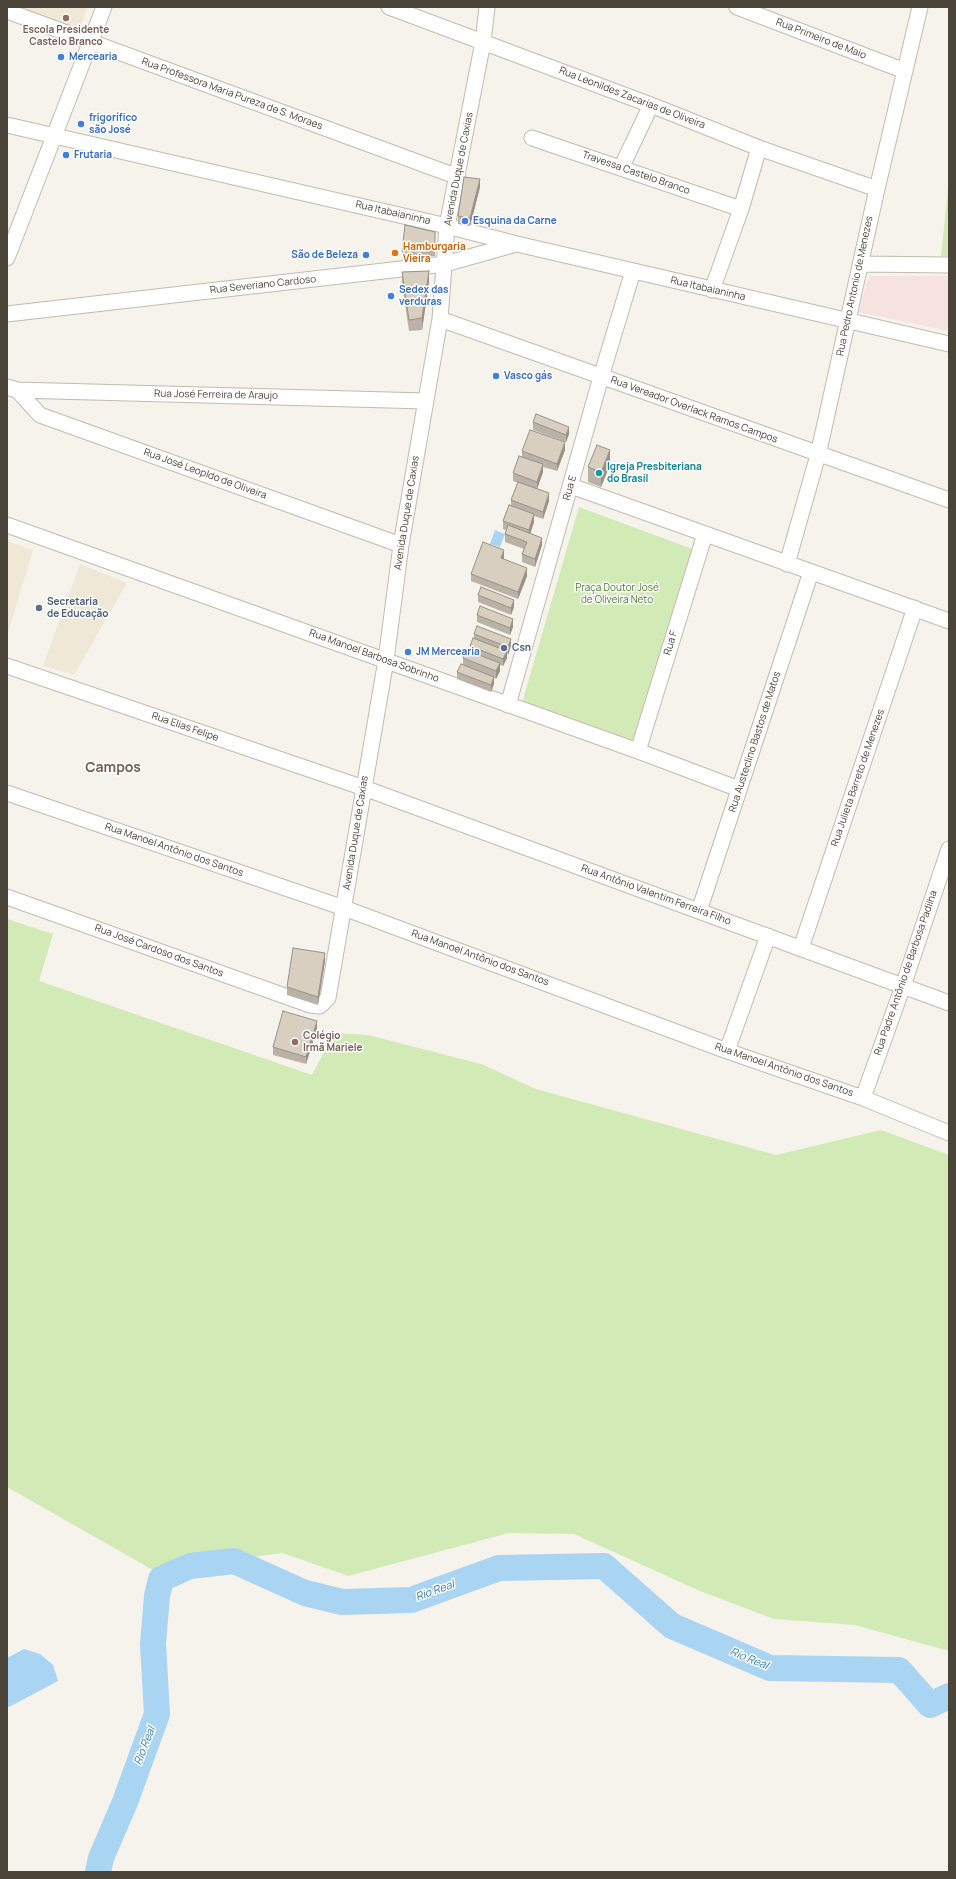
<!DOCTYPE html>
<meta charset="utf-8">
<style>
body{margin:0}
#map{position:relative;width:956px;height:1879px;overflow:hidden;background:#f6f3ec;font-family:Manrope,sans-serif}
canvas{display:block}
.frame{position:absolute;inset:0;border:8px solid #4b4439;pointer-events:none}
</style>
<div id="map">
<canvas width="956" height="1879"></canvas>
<div class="frame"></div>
</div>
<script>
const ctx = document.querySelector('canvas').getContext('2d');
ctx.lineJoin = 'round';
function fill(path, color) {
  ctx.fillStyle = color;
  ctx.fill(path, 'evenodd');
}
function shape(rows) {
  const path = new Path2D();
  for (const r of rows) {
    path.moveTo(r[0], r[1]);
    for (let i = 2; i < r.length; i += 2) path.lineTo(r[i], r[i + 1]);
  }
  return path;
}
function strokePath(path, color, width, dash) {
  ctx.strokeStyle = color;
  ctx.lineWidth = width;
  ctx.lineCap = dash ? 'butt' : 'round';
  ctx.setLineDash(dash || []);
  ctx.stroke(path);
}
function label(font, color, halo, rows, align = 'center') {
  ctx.font = font + ' Manrope,sans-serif';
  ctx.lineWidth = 3;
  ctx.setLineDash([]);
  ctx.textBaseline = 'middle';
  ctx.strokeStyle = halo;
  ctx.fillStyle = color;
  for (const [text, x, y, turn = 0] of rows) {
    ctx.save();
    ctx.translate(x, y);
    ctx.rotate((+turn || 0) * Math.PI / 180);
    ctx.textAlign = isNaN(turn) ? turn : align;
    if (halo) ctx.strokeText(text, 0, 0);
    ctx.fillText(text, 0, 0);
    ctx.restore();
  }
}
fill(shape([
 [18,7,88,7,79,29],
 [7,541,33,550,7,636],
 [80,564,127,583,74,675,43,666]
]), '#efe8d6');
fill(shape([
 [869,276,949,276,949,331,858,312]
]), '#f6e3e0');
fill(shape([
 [949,179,949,256,941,256],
 [579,507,695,550,632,741,522,703],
 [7,919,53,934,39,981,312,1075,334,1033,368,1035,481,1064,536,1089,776,1155,881,1130,949,1155,949,1651,855,1625,774,1619,700,1591,574,1534,509,1533,348,1576,283,1553,153,1570,7,1487]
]), '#d2eab5');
fill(shape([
 [495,530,505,534,500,547,490,544],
 [24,1649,40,1654,53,1665,58,1681,7,1708,7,1658]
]), '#a9d4f2');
strokePath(shape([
 [98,1872,101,1858,125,1802,157,1714,153,1644,157,1596,161,1579,190,1566,234,1561,305,1593,342,1602,411,1600,499,1568,604,1566,672,1626,770,1668,899,1670,930,1705,949,1696]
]), '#a9d4f2', 26);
const street = shape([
 [389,7,651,105,759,148,877,189],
 [737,7,905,71],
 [7,11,458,177],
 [7,125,447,226,517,244,949,344],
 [532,138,741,209],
 [621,168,651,105],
 [7,258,104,7],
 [860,264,949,265],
 [712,290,741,209,759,148],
 [7,314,445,264,516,244],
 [440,319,949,500],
 [7,387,17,390,426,401],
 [17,390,40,415,401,545],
 [571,486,949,621],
 [7,525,638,751,739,789],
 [787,564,818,455,877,189,920,7],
 [7,666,364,788,949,1003],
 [508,705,601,377,633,271],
 [638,751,705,534],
 [7,793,344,908,727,1051,863,1098,949,1133],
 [7,897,310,1005,320,1006,328,998,386,660,401,545,440,319,447,226,483,42,487,7],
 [699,911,811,572],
 [801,948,915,608],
 [727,1051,768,936],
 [863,1098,903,986,949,849]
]);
strokePath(street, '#c2bbae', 17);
strokePath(street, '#fff', 15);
fill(shape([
 [480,187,470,226,458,224,458,216],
 [435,232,435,256,402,258,402,251],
 [402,272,429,282,422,330,409,331,402,283],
 [533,422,569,434,566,442,533,430],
 [565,450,557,471,543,467,543,472,537,489,549,501,543,519,534,516,534,522,530,533,542,545,535,567,522,562,522,554,524,549,505,542,505,534,506,530,503,529,503,521,511,506,511,500,518,483,513,481,513,473,522,457,522,451],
 [610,465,601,487,588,482,588,467],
 [504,558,504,559,527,576,518,599,471,581,471,574],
 [478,595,514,607,511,615,478,602],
 [477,615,513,627,510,635,477,622],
 [474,634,511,646,508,655,507,654,507,658,503,666,500,665,500,671,496,679,494,678,494,684,491,692,457,679,457,672,463,665,463,658,470,651,470,646,474,638],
 [325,961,318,1005,287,995,287,987],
 [317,1029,306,1064,273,1055,273,1047]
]), '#bab2a6');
fill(shape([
 [480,179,480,187,470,226,470,218],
 [429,271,429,282,422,330,422,318],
 [569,427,569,434,566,442,566,435],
 [565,442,565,450,557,471,557,464],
 [610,450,610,465,601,487,601,472],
 [543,464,543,472,537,489,537,482],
 [549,493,549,501,543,519,543,512],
 [534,514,534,522,529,538,529,530],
 [542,538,542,545,535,567,535,559],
 [504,550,504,558,501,566,501,558],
 [527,568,527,576,518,599,518,592],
 [514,600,514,607,511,615,511,608],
 [513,619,513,627,510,635,510,628],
 [511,639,511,646,508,655,508,647],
 [507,651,507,658,503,666,503,659],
 [500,663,500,671,496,679,496,671],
 [494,677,494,684,491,692,491,685],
 [325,953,325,961,318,1005,318,997],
 [317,1021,317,1029,306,1064,306,1057]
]), '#979187');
const building = shape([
 [464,177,480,179,470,218,458,216,464,177],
 [405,225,435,232,435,248,402,251,405,225],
 [429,271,422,318,409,320,402,272,429,271],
 [536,414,569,427,566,435,533,422,536,414],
 [530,430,565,442,557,464,522,451,530,430],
 [597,445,610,450,601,472,588,467,597,445],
 [519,456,543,464,537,482,513,473,519,456],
 [518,482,549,493,543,512,511,500,518,482],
 [509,505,534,514,529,530,503,521,509,505],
 [508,525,542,538,535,559,522,554,527,542,505,534,508,525],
 [483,542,504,550,501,558,527,568,518,592,471,574,483,542],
 [481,587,514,600,511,608,478,595,481,587],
 [480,606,513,619,510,628,477,615,480,606],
 [477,626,511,639,508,647,474,634,477,626],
 [473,638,507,651,503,659,470,646,473,638],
 [466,650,500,663,496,671,463,658,466,650],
 [461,664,494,677,491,685,457,672,461,664],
 [293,948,325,953,318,997,287,987,293,948],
 [283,1011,317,1021,306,1057,273,1047,283,1011]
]);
fill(building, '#d8cfc1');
strokePath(building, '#979187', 1);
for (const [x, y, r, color] of [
 [66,18,4,"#8d6e63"],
 [61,57,4,"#3f7fe0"],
 [81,124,4,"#3f7fe0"],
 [66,155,4,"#3f7fe0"],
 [465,221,4,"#3f7fe0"],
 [395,253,4,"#e8710a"],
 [366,255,4,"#3f7fe0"],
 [391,296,4,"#3f7fe0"],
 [496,376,4,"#3f7fe0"],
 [599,473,4,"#0f9aa8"],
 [39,608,4,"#5c6f8a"],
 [504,648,4,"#5c6f8a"],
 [408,652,4,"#3f7fe0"],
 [295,1042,4,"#8d6e63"]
]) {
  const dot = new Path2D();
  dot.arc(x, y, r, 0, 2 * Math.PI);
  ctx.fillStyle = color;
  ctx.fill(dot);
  strokePath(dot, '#fff', 1.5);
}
label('bold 10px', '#785e54', '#fff', [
 ["Escola Presidente",66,30],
 ["Castelo Branco",66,42],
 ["Colégio",303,1036,"left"],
 ["Irmã Mariele",303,1048,"left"]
]);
label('10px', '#4b4439', '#fff', [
 ["Rua Primeiro de Maio",821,39,21],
 ["Rua Professora Maria Pureza de S. Moraes",232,94,20],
 ["Rua Leonildes Zacarias de Oliveira",632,98,21],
 ["Avenida Duque de Caxias",459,169,-79],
 ["Travessa Castelo Branco",636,173,19],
 ["Rua Itabaianinha",393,213,13],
 ["Rua Severiano Cardoso",263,285,-6],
 ["Rua Pedro Antonio de Menezes",855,286,-78],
 ["Rua Itabaianinha",708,289,13],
 ["Rua José Ferreira de Araujo",216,395,1],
 ["Rua Vereador Overlack Ramos Campos",694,410,20],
 ["Rua José Leopldo de Oliveira",205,474,20],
 ["Rua E",570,488,-74],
 ["Avenida Duque de Caxias",407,513,-81],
 ["Rua F",671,643,-73],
 ["Rua Manoel Barbosa Sobrinho",374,656,20],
 ["Rua Elias Felipe",185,727,19],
 ["Rua Austeclino Bastos de Matos",755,742,-72],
 ["Rua Julieta Barreto de Menezes",858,778,-71],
 ["Avenida Duque de Caxias",356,833,-81],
 ["Rua Manoel Antônio dos Santos",174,850,19],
 ["Rua Antônio Valentim Ferreira Filho",656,895,20],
 ["Rua José Cardoso dos Santos",159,951,20],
 ["Rua Manoel Antônio dos Santos",480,958,20],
 ["Rua Padre Antônio de Barbosa Padilha",906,973,-71],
 ["Rua Manoel Antônio dos Santos",784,1070,19]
]);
label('bold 10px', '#366cbe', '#fff', [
 ["Mercearia",69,57],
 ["frigorífico",89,118],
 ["são José",89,130],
 ["Frutaria",74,155],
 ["Esquina da Carne",473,221],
 ["São de Beleza",358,255,"right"],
 ["Sedex das",399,290],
 ["verduras",399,302],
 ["Vasco gás",504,376],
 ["JM Mercearia",416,652]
], 'left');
label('bold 10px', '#c56008', '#fff', [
 ["Hamburgaria",403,247],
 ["Vieira",403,259]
], 'left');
label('bold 10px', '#0d838f', '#fff', [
 ["Igreja Presbiteriana",607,467],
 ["do Brasil",607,479]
], 'left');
label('10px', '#4a7f2a', '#fff', [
 ["Praça Doutor José",617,588],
 ["de Oliveira Neto",617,600]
]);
label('bold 10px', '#4e5e75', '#fff', [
 ["Secretaria",47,602],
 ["de Educação",47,614],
 ["Csn",512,648]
], 'left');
label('italic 11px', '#2e7ab2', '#fff', [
 ["Rio Real",435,1591,-20],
 ["Rio Real",749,1659,22],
 ["Rio Real",145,1746,-69]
]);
label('bold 14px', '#6e6250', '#fff', [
 ["Campos",113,768]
]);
</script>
